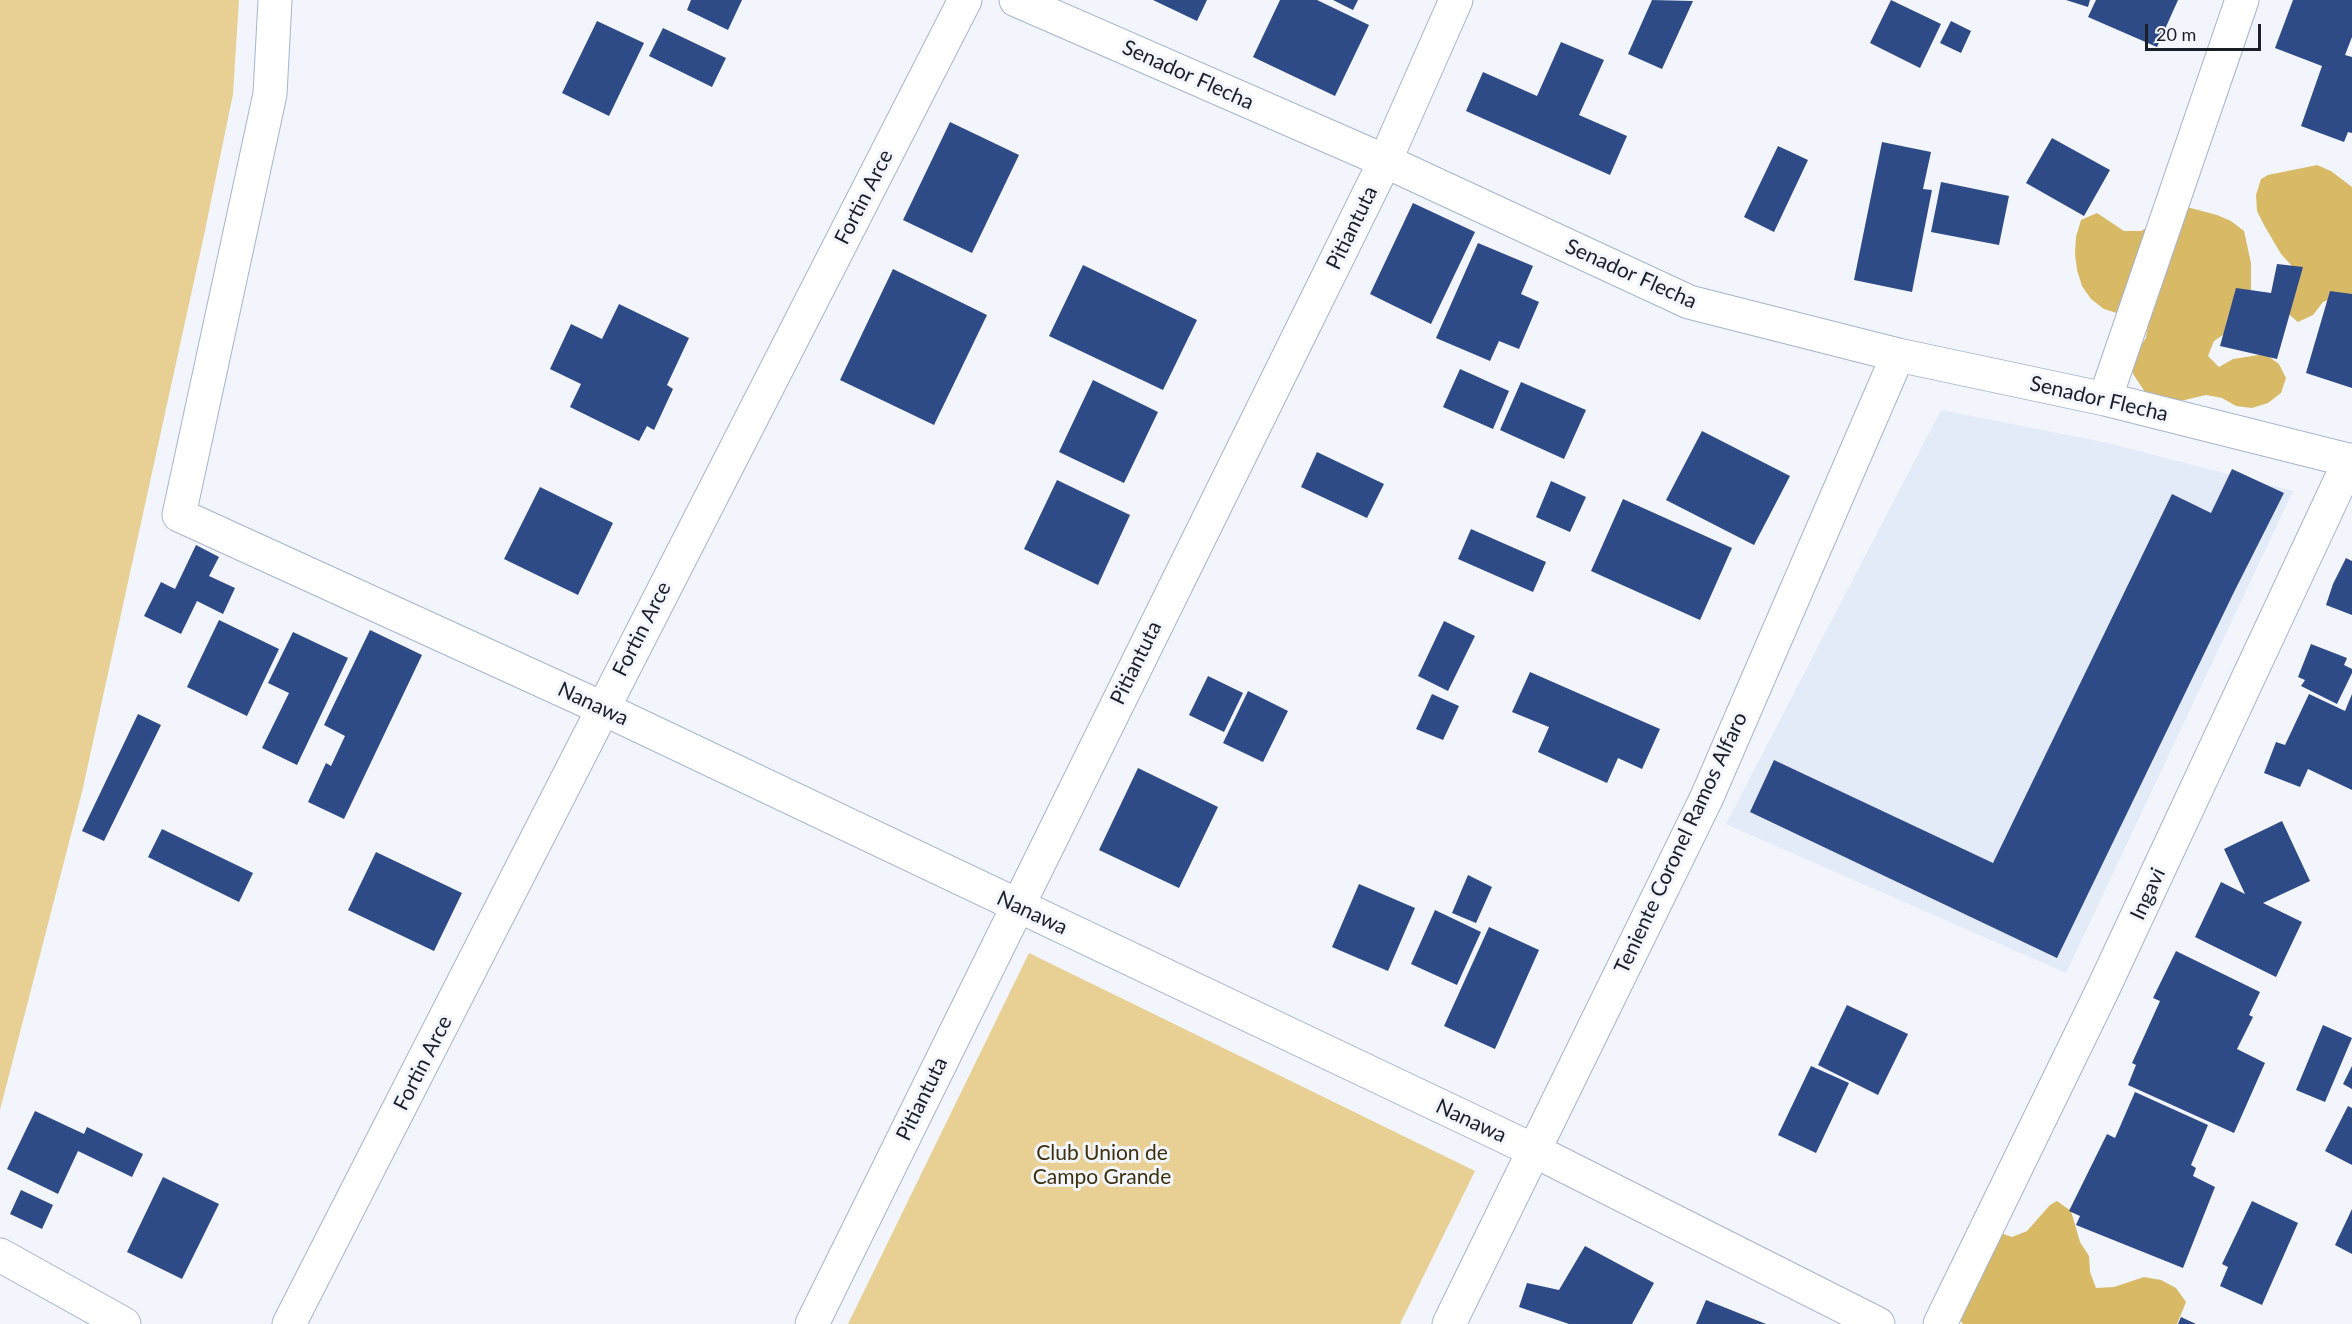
<!DOCTYPE html>
<style>
body{margin:0}
#map{position:relative;width:2352px;height:1324px;overflow:hidden;background:#f2f5fb;font-family:Lato,sans-serif}
canvas{display:block}
.scale{position:absolute;left:2145px;top:24px;width:116px;height:27px;box-sizing:border-box;border:3px solid #191e28;border-top:0;padding-left:8px;font-size:18px;line-height:21px;white-space:nowrap;color:#191e28;-webkit-text-stroke:4px #f2f5fb;paint-order:stroke}
</style>
<div id="map">
<canvas width="2352" height="1324"></canvas>
<div class="scale">20 m</div>
</div>
<script>
const ctx = document.querySelector('canvas').getContext('2d');
ctx.lineJoin = 'round';
function fill(path, color) {
  ctx.fillStyle = color;
  ctx.fill(path, 'evenodd');
}
function shape(rows) {
  const path = new Path2D();
  for (const r of rows) {
    path.moveTo(r[0], r[1]);
    for (let i = 2; i < r.length; i += 2) path.lineTo(r[i], r[i + 1]);
  }
  return path;
}
function strokePath(path, color, width, dash) {
  ctx.strokeStyle = color;
  ctx.lineWidth = width;
  ctx.lineCap = dash ? 'butt' : 'round';
  ctx.setLineDash(dash || []);
  ctx.stroke(path);
}
function label(font, color, halo, rows, align = 'center') {
  ctx.font = font + ' Lato,sans-serif';
  ctx.lineWidth = 6;
  ctx.setLineDash([]);
  ctx.textBaseline = 'middle';
  ctx.strokeStyle = halo;
  ctx.fillStyle = color;
  for (const [text, x, y, turn = 0] of rows) {
    ctx.save();
    ctx.translate(x, y);
    ctx.rotate((+turn || 0) * Math.PI / 180);
    ctx.textAlign = isNaN(turn) ? turn : align;
    if (halo) ctx.strokeText(text, 0, 0);
    ctx.fillText(text, 0, 0);
    ctx.restore();
  }
}
fill(shape([
 [1941,410,2108,443,2293,491,2066,973,1726,824]
]), '#e3eaf8');
fill(shape([
 [0,0,239,0,233,94,203,240,82,792,0,1110],
 [1029,953,1475,1171,1400,1324,848,1324]
]), '#e8d094');
fill(shape([
 [2317,165,2331,171,2352,187,2352,295,2337,296,2323,302,2313,315,2298,322,2286,312,2296,281,2292,266,2281,254,2264,225,2257,211,2256,195,2261,179,2268,175],
 [2183,206,2217,215,2231,221,2244,231,2251,263,2251,294,2226,333,2214,341,2208,356,2219,367,2233,359,2265,354,2279,364,2286,378,2281,393,2268,403,2252,408,2236,406,2222,398,2206,395,2176,402,2147,395,2133,374,2133,366,2136,352,2146,338,2148,323,2104,309,2091,299,2082,286,2077,270,2075,254,2076,237,2081,220,2097,213,2124,231,2141,231],
 [2057,1201,2071,1211,2080,1242,2089,1256,2090,1272,2096,1288,2114,1287,2144,1277,2161,1280,2176,1288,2186,1302,2177,1324,1963,1324,1956,1314,1995,1231,2012,1237,2027,1231,2050,1205]
]), '#d8b966');
fill(shape([
 [691,0,742,0,728,30,687,10],
 [1153,0,1207,0,1197,21],
 [1280,0,1317,0,1369,25,1335,96,1253,57],
 [1333,0,1358,0,1353,10],
 [1652,0,1693,1,1662,69,1628,54],
 [1891,0,1941,24,1920,68,1870,43],
 [2066,0,2090,0,2088,7],
 [2096,0,2178,0,2157,47,2088,17],
 [2293,0,2352,0,2352,37,2345,55,2352,57,2352,133,2348,132,2344,142,2301,126,2322,66,2275,48],
 [597,21,644,43,609,116,562,93],
 [1951,21,1971,31,1961,53,1940,43],
 [663,28,726,58,712,87,649,56],
 [1561,42,1604,60,1579,115,1627,136,1610,175,1466,111,1483,72,1537,96],
 [950,122,1019,155,972,253,903,220],
 [2052,138,2110,170,2084,216,2026,183],
 [1882,142,1931,152,1923,189,1932,190,1912,292,1854,280],
 [1778,146,1808,160,1774,232,1744,217],
 [1941,182,2009,196,1999,245,1931,232],
 [1413,203,1475,232,1431,324,1370,294],
 [1478,243,1533,266,1521,294,1539,302,1519,349,1499,341,1490,361,1436,338],
 [2277,264,2303,267,2277,359,2220,346,2236,288,2271,293],
 [1083,265,1197,320,1163,390,1049,336],
 [893,269,987,315,934,425,840,380],
 [2330,291,2352,294,2352,388,2306,373],
 [619,304,689,338,667,385,673,389,654,430,647,426,639,441,570,407,581,384,550,369,571,324,602,339],
 [1460,369,1509,391,1493,429,1443,407],
 [1093,380,1158,412,1124,483,1059,452],
 [1521,382,1586,410,1564,459,1500,430],
 [1702,431,1790,476,1754,545,1666,500],
 [1317,452,1384,484,1367,518,1301,487],
 [2232,469,2284,493,2234,592,2057,958,1750,812,1774,760,1993,863,2172,494,2211,513],
 [1057,480,1130,515,1098,585,1024,549],
 [1551,481,1586,497,1570,532,1536,517],
 [540,487,613,523,578,595,504,559],
 [1623,499,1732,548,1700,620,1591,571],
 [1471,529,1546,562,1533,592,1458,559],
 [196,545,219,557,209,576,235,588,223,614,197,601,181,634,144,616,161,582,175,589],
 [2346,558,2352,561,2352,615,2326,605,2333,584],
 [219,620,279,649,247,716,187,687],
 [1444,621,1475,636,1448,691,1418,676],
 [370,630,422,655,344,819,308,802,326,763,331,766,345,736,324,725],
 [293,632,348,658,297,765,262,748,289,693,268,683],
 [2311,644,2347,658,2344,665,2352,669,2352,673,2337,704,2301,686,2305,680,2298,677],
 [1530,672,1660,729,1642,769,1618,758,1607,783,1538,752,1549,727,1512,712],
 [1208,676,1243,693,1224,732,1189,715],
 [1248,691,1288,711,1263,762,1223,743],
 [1432,694,1459,706,1443,740,1416,729],
 [2309,694,2345,711,2352,694,2352,790,2308,769,2300,787,2264,773,2276,742,2285,745],
 [138,714,161,725,104,841,82,831],
 [1138,768,1218,807,1179,888,1099,850],
 [2282,821,2310,881,2263,903,2302,922,2276,977,2195,937,2221,882,2245,894,2224,849],
 [162,829,253,873,239,902,148,857],
 [376,852,462,893,434,951,348,910],
 [1468,875,1492,887,1476,923,1452,913],
 [1359,884,1415,908,1388,971,1332,947],
 [1435,910,1481,932,1457,985,1411,964],
 [1489,927,1539,950,1495,1049,1444,1026],
 [2176,951,2260,992,2249,1015,2253,1017,2237,1049,2265,1063,2234,1133,2128,1085,2136,1065,2132,1063,2160,1001,2153,998],
 [1847,1005,1908,1034,1878,1095,1818,1065],
 [2323,1025,2352,1038,2325,1102,2296,1090],
 [1811,1066,1849,1083,1816,1153,1778,1135],
 [2352,1066,2352,1089,2343,1084],
 [2135,1092,2208,1125,2191,1165,2196,1168,2193,1176,2215,1187,2183,1268,2076,1225,2080,1216,2069,1211,2107,1134,2115,1138],
 [2348,1106,2352,1108,2352,1165,2325,1151],
 [35,1111,84,1134,87,1127,143,1154,132,1177,78,1151,58,1194,7,1169],
 [163,1177,219,1204,182,1279,127,1252],
 [21,1190,53,1205,42,1229,10,1214],
 [2252,1201,2298,1223,2262,1305,2220,1286,2228,1267,2222,1264],
 [2352,1209,2352,1254,2335,1245],
 [1585,1246,1654,1283,1632,1324,1569,1324,1519,1307,1527,1283,1559,1290],
 [1706,1300,1766,1324,1696,1324],
 [2181,1317,2196,1324,2178,1324]
]), '#2e4b88');
const minor = shape([
 [275,0,270,94,179,515,602,708,1533,1150,1878,1324],
 [1016,0,1385,161,1689,302,1898,355,2105,399,2352,461],
 [2105,399,2242,0],
 [0,1255,124,1324],
 [289,1324,965,0],
 [812,1324,1385,161,1456,0],
 [1449,1324,1707,797,1898,355],
 [1940,1324,2103,989,2350,460]
]);
strokePath(minor, '#a6b4cf', 35);
strokePath(minor, '#fff', 33);
label('21px', '#191e28', '#f2f5fb', [
 ["Senador Flecha",1188,75,24],
 ["Fortin Arce",864,197,-63],
 ["Pitiantuta",1352,228,-64],
 ["Senador Flecha",1631,274,24],
 ["Senador Flecha",2099,399,13],
 ["Fortin Arce",642,629,-63],
 ["Pitiantuta",1136,663,-64],
 ["Nanawa",593,704,25],
 ["Teniente Coronel Ramos Alfaro",1681,843,-65],
 ["Ingavi",2148,894,-65],
 ["Nanawa",1032,913,25],
 ["Fortin Arce",423,1063,-63],
 ["Pitiantuta",922,1099,-64],
 ["Nanawa",1471,1121,25]
]);
label('21px', '#3d300b', '#f2f5fb', [
 ["Club Union de",1102,1153],
 ["Campo Grande",1102,1177]
]);
</script>
